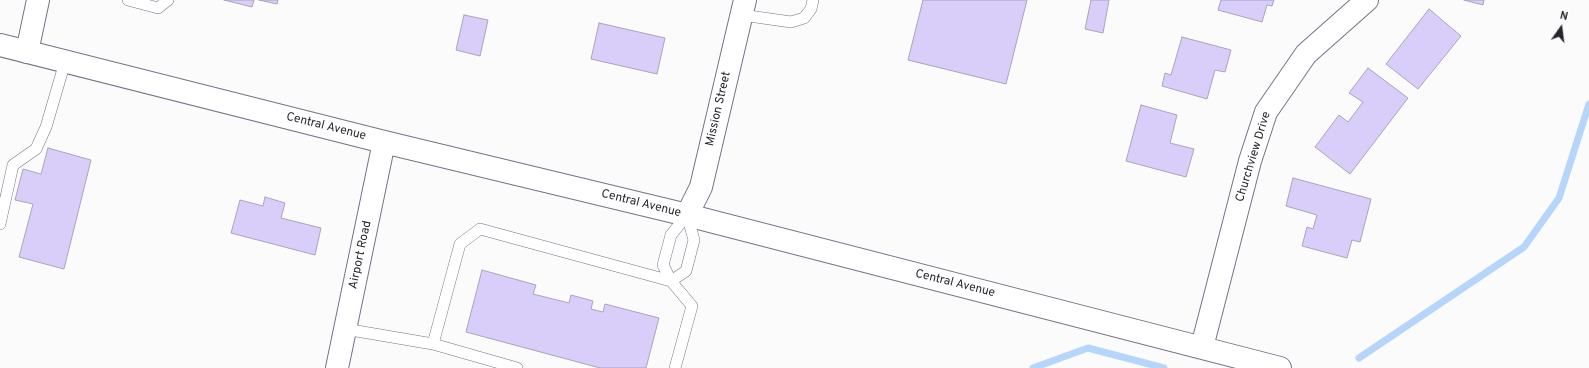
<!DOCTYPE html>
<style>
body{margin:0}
#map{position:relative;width:1589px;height:368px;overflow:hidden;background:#fbfbfb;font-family:Overpass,sans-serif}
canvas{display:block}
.north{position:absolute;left:1541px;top:8px;width:40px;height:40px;-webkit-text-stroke:3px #fff;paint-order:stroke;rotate:14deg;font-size:11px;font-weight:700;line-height:16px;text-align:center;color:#26242c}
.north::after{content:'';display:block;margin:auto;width:14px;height:18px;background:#26242c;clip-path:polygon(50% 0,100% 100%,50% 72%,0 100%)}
</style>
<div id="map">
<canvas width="1589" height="368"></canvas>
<div class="north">N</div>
</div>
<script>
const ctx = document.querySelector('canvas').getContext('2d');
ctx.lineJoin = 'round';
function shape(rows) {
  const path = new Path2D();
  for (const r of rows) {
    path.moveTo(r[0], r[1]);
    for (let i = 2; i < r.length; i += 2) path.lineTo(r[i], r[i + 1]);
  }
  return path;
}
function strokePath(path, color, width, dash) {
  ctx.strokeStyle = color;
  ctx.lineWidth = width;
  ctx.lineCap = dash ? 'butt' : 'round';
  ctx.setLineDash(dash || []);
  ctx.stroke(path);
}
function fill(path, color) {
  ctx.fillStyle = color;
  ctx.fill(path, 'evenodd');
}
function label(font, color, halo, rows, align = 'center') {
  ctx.font = font + ' Overpass,sans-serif';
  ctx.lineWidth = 3.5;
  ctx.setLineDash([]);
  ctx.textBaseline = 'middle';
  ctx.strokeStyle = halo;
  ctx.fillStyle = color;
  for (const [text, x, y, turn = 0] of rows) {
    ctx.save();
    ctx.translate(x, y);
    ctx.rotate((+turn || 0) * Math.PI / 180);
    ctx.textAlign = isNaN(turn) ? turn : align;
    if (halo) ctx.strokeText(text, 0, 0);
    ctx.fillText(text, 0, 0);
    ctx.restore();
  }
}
strokePath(shape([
 [1359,358,1524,247,1559,198,1589,104],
 [1033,368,1088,348,1164,368]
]), '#b5d5fa', 7);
const building = shape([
 [224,0,254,0,252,7,224,0],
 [259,0,278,0,277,4,259,0],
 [923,0,1027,0,1006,84,908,60,923,0],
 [1091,0,1109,0,1103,33,1085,29,1091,0],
 [1221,0,1274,0,1272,6,1267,5,1262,22,1218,10,1221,0],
 [1464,0,1484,0,1483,5,1464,0],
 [1429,9,1461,36,1418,89,1386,64,1429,9],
 [464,15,488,20,480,56,456,50,464,15],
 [599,23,665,38,657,74,591,59,599,23],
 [1182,37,1231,50,1225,72,1215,70,1207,99,1162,86,1165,73,1171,75,1182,37],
 [1368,68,1408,98,1350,174,1315,147,1339,115,1348,122,1363,102,1349,93,1368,68],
 [1141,105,1177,115,1170,143,1194,149,1186,177,1126,161,1141,105],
 [48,148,91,160,64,269,19,257,33,204,15,200,23,169,41,174,48,148],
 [1293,178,1371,199,1360,242,1352,240,1347,258,1302,246,1307,227,1313,229,1317,215,1286,206,1293,178],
 [265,197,285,203,281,218,321,228,315,255,231,233,240,200,263,206,265,197],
 [482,270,536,285,533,294,569,303,571,295,593,301,591,309,603,312,605,304,659,318,646,368,600,368,466,332,482,270]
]);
fill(building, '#d9cdf9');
strokePath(building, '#aaa4ba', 1);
const lane = shape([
 [128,0,158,8,168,0],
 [742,15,791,22,804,18,811,9,813,0],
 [0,224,13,165,36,149,46,127,65,62],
 [345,329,433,344,517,368],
 [433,344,460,244,480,229,671,281,686,271,694,240,687,215],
 [675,368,692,306,671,281,663,265,671,235,687,215]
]);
const street = shape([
 [27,52,38,0],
 [687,215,701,187,745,0],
 [1202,347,1250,161,1266,112,1306,54,1367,0]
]);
const secondary = shape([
 [0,45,384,142,687,215,1280,368],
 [337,368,384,142]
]);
strokePath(lane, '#777286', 12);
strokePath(street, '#777286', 24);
strokePath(secondary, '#777286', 24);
strokePath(lane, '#fff', 11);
strokePath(street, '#fff', 22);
strokePath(secondary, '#fff', 22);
label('12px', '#26242c', '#fff', [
 ["Mission Street",719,109,-77],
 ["Central Avenue",326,127,14],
 ["Churchview Drive",1254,157,-73],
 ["Central Avenue",641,204,14],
 ["Airport Road",361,255,-78],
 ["Central Avenue",955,284,14]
]);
</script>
